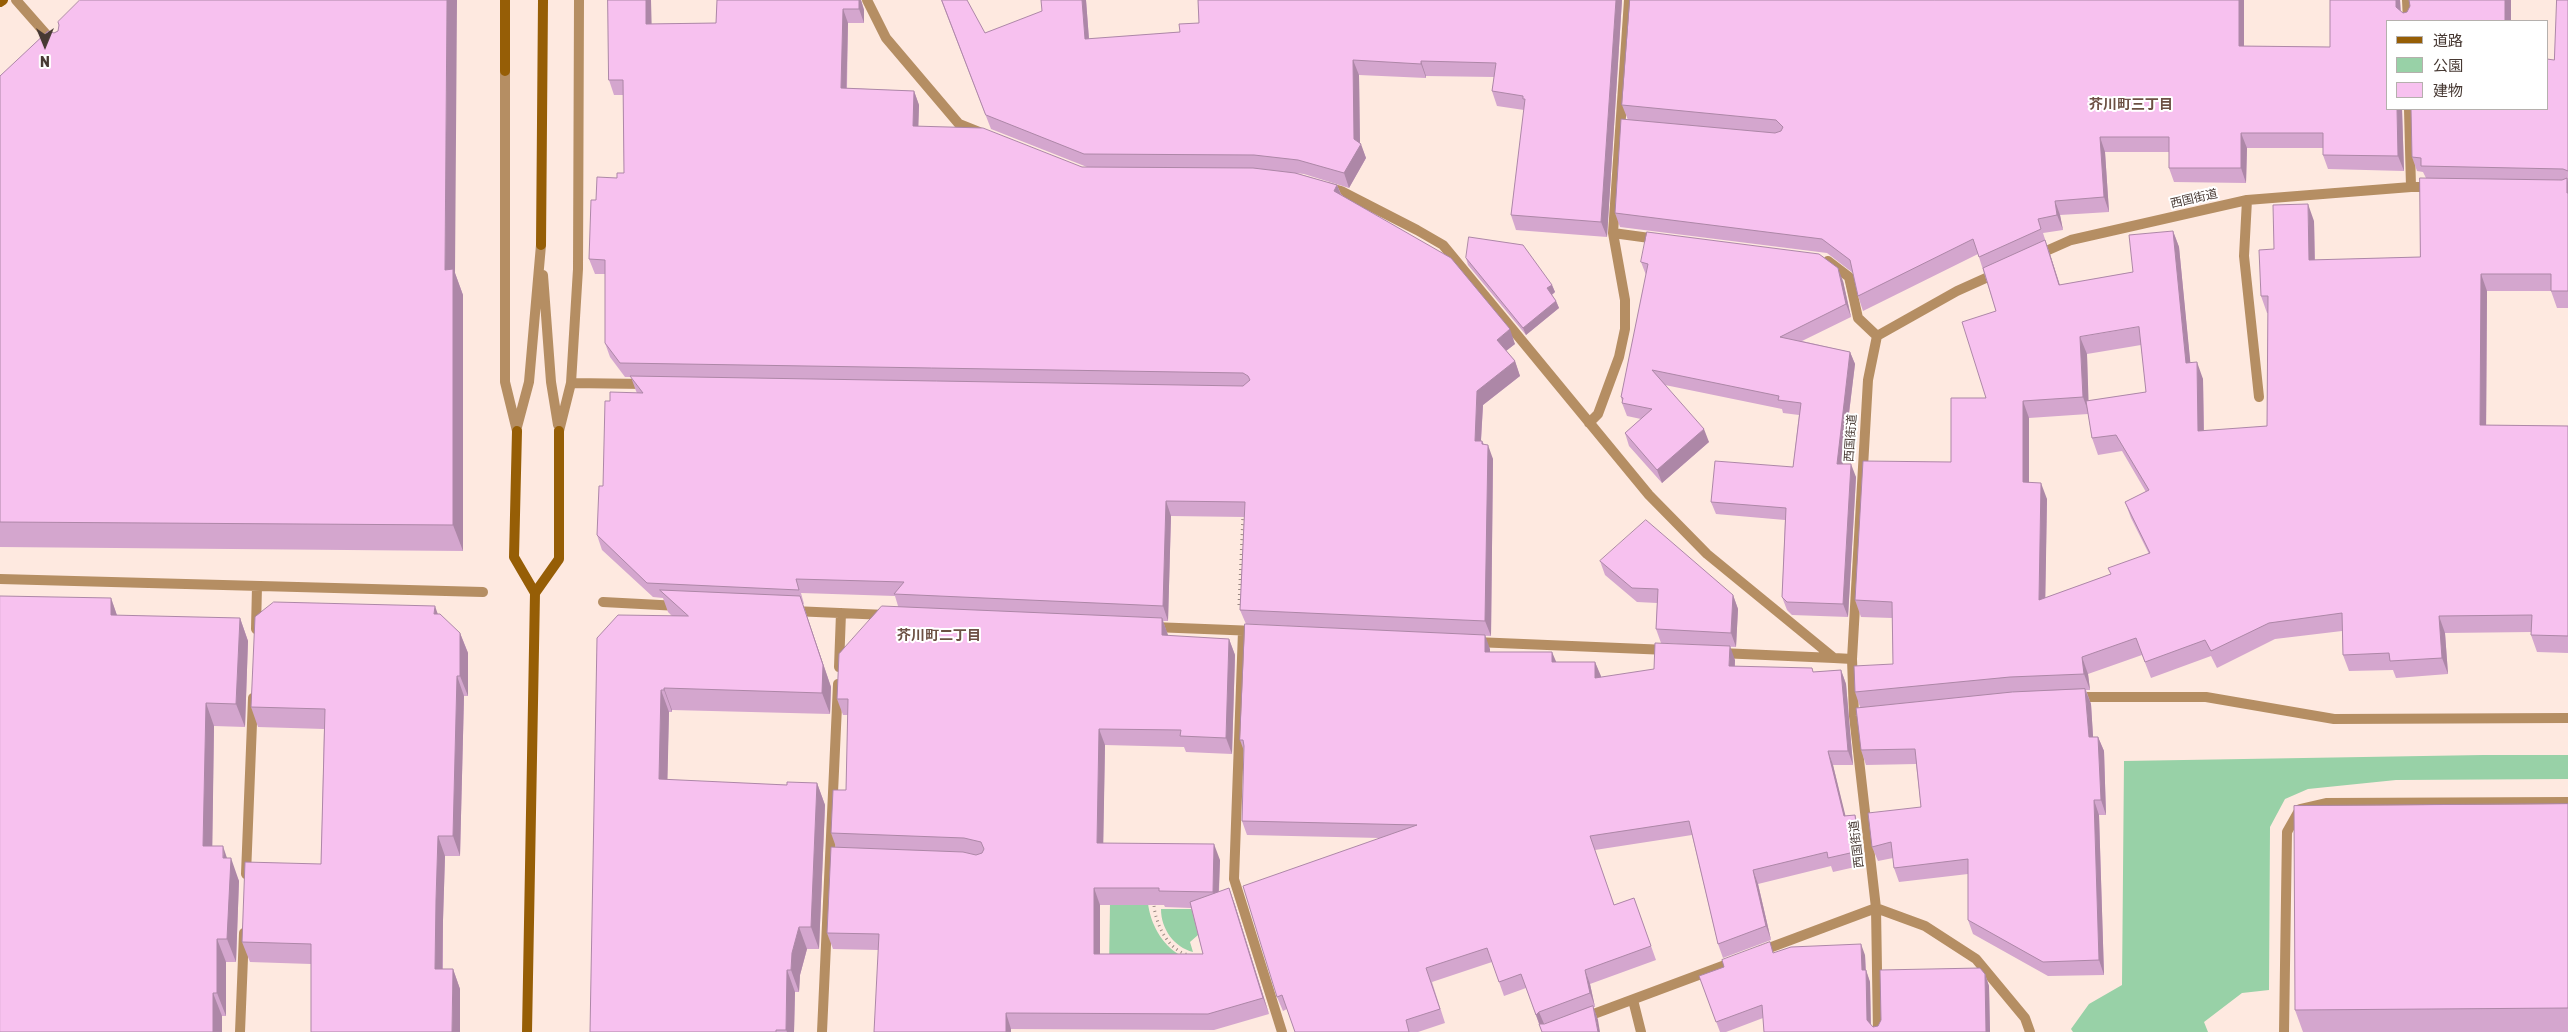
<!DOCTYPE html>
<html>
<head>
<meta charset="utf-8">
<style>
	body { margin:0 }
	#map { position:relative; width:2568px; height:1032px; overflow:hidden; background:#fee9e0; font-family:Rubik,"Noto Sans JP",sans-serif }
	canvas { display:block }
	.legend { position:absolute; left:2386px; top:20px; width:162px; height:90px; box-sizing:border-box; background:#fff; border:1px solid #b5b0ad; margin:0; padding:6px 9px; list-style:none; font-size:15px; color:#473933 }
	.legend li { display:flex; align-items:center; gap:10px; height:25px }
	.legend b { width:25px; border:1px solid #b5b0ad }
	.north { position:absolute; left:20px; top:20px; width:50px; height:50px; -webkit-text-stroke:4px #fff; paint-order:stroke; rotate:180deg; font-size:14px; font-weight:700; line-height:20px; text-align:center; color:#473933 }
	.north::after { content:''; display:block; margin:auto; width:18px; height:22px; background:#473933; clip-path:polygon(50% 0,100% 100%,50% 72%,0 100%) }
</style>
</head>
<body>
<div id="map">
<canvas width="2568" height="1032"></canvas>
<ul class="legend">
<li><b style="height:6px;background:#965e06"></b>道路</li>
<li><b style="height:14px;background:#98d1a7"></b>公園</li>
<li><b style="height:14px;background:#f7c1ef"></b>建物</li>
</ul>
<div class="north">N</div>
</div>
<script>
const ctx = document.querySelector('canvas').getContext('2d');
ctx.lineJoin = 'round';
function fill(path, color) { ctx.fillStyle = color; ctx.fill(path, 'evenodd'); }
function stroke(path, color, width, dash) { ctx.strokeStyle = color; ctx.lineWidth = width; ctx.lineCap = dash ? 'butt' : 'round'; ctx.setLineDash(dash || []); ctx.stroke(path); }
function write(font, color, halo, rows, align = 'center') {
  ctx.font = font + ' Rubik,"Noto Sans JP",sans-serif'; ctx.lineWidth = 4; ctx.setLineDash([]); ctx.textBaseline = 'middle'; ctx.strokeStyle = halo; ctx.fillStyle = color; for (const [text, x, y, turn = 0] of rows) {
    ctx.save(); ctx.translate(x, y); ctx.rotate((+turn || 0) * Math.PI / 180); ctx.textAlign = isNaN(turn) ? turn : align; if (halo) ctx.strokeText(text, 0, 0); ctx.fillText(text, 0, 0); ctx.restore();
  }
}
const green = new Path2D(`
	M2483,755H2568V779L2396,780L2308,789L2285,799L2270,827L2269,990L2242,993L2204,1022L2208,1032H2073L2071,1029L2089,1004L2122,985L2124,761Z
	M1110,903H1148C1150,923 1162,945 1180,955L1109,969Z
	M1161,909H1217L1214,921L1190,942L1193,952C1174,947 1161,929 1161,909Z`);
const path = new Path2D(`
	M1239,605L1243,514
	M1154,906C1156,925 1169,952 1190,955`);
const lane = new Path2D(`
	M16,0L53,42
	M2284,1032L2287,832L2300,809L2326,803L2568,802`);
const street = new Path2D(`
	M867,0L886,38L959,124L979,132
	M2407,0L2408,21
	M505,71V382L517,431
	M2409,109L2411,187
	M1327,187L1341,191L1417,230L1443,245L1649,495L1707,554L1834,658L1852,659
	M2247,200L2244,256L2259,397
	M1613,233L1657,239
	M2037,255L2071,240L2247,200L2411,187H2432
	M1828,261L1849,277L1858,318L1877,336
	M543,275L551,382L558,425
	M571,383L645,384
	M1589,423L1598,414L1619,357L1625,329V300L1613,233L1629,0
	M517,427L529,382L541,245
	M559,431L571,383L578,269L579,0
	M0,579L483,592
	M603,602L679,606
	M793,611L886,615
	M1153,627L1256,631
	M256,629L257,586
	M1243,631L1234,879L1282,1032
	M1475,642L1668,650
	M1720,653L1834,658
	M839,667L841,613
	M2077,697H2206L2334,719L2568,718
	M246,874L253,698
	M1876,908L1925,926L1976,959L2025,1018L2030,1032
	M1761,951L1876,908
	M1633,1000L1641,1032
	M1583,1018L1736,961
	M240,1032L244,933
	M822,1032L838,684
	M1878,1032L1876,908L1854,716L1852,659L1868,380L1877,336L1957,291L1997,273`);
const secondary = new Path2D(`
	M505,0V71
	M0,2L3,0
	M541,245L543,0
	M517,431L514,557L535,593L527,1032
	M535,593L559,559V431`);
const wall = new Path2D(`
	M608,0H651V24L716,23L717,0H861L864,10V23H848L847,88L914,91L919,105L918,126L1082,167H1087L991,129L941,0L985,33L1086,0L1089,39L1180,32L1199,23L1198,0H1622L1607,237L1516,230L1511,215L1524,110L1497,106L1492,91L1494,77L1426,76V78L1359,75L1360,143L1366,158L1349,188L1304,174L1296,173L1337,185L1341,194L1515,344L1506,351L1515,361L1520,376L1483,405L1481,441H1482L1493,459L1491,636L1246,624L1240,610L1244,517L1171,516L1168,621H1163L1168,636L1229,639L1235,655L1232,754L1186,752L1184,747L1105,745L1103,843L1220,860L1219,892L1229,888L1235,905L1269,1014L1214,1030L1011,1029V1032L878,950L833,949L827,933L836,847L831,833L846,790L848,715H843L837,699L898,606L895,596L801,593L804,604H803L831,687L830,714L672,710V712H669L667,780L787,785L817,783L825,805L819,949H807L800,975L799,992H795L794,1032H590L672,616L668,612L663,598L653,597L602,550L597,535L603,486L610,401L637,393L636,391L631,377H625L610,357L605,343V274H595L589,259L596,200L617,178L624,173L623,95H614L609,80ZM1100,905H1164L1165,907L1191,908L1203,954H1100Z
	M2244,0V46L2330,47L2400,0L2401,12L2403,13L2511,0V21H2387L2402,109L2404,171L2328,169L2323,155V148H2247L2246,183L2174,182L2169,168V152H2105L2109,212L2060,215L2063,230L2043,233L2060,285L2133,272L2173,231L2179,247L2190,362L2203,379L2204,431L2267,426L2268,313H2267L2261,296L2274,249L2314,221L2315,260L2420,257L2426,178L2423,172L2417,171L2412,157L2554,60L2568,0V308H2557L2551,291H2487L2486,425L2568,426V653L2537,652L2531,635V632L2445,633L2448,674L2396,678L2393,670L2349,671L2343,655L2342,631L2275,639L2217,668L2211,656L2151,678L2142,655L2088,674L2090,690H2086L2091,704L2093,737H2098L2104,751L2106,815H2099L2104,975L2048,976L1973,934L1968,920V874L1899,882L1894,868L1893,858L1878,861L1872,847L1921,807L1916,764L1866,765L1861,750L1860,707L1855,692L1893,664L1892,618L1861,617L1855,600L1951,462L1986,398L1996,311L1978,254L1863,311L1858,296L1853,273L1827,253L1620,227L1615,213L1628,120L1622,105ZM2141,345L2146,392L2088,401L2087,354ZM2088,414L2092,438L2098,455L2122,451L2146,492L2125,502L2131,518L2149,554L2111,574L2045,598L2047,499L2029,483V418Z
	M58,22L455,273L463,295V551L0,547V76L54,33L58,31L59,26Z
	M1466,258L1552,285L1555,292L1552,295L1556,301L1559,308L1526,335L1468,265Z
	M1641,262L1843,281L1851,317L1802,341L1850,352L1855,364L1843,464L1856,477L1848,617L1792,615L1787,610L1782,597L1785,520L1716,514L1711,502L1793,467L1799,415L1783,413L1782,409L1665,385L1709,442L1662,483L1629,446L1625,433L1641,419L1627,416L1622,403V401L1621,397L1646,275Z
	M1600,561L1733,595L1738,609L1736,647L1661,643L1656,629L1657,603L1637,602L1605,575Z
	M111,598L117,616L240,618L248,641L245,727L214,726L212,846L227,858L239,881L236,962H226V1016H222V1032Z
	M438,614L460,633L468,653V696H464L460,856H445L443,920V969H453L460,989L311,964L250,962L242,942L321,864L324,729L258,727L251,707Z
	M1490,649V652L1556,662H1595L1601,678L1735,660V666L1814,672L1841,670L1846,684L1853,765H1833L1845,816L1855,815L1860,829L1864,865L1833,872L1831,866L1758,884L1771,940L1723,958L1718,944L1692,835L1595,850L1614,905L1634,898L1656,960L1590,984L1595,1007H1593L1598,1020L1542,1032L1526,988L1504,996L1492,962L1432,982L1445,1023L1418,1032H1295L1287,1009L1283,1011L1277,997L1380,838L1247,835L1242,821L1244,751L1240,740Z
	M2568,804V1032H2303L2295,1010Z
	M1774,953L1865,955L1866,970L1870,982L1871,1025L1873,1027L1878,1026L1985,974L1989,986L1990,1032H1764L1763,1018L1726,1032H1720L1699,976Z`);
const shadedWall = new Path2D(`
	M447,0H457L455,273L463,295V551L453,525L445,270Z
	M646,0H651L652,38L646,24Z
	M859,0H861L864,10V23L859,9Z
	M1082,0H1086L1090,53L1085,39Z
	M1616,0H1622L1607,237L1601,222Z
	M2239,0H2244V60L2239,46Z
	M2396,0H2400L2401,21L2396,7Z
	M2505,0H2511V21H2505Z
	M843,9L848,23L846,103L841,88Z
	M1353,60L1359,75L1360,146L1361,144L1366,158L1349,188L1344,173L1354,139Z
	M1421,61L1426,76V78L1421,64Z
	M914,91L919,105L918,140L913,126Z
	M2397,109H2402L2404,171L2398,156Z
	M2241,133L2247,148L2246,183L2241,168Z
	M2100,137L2105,152L2109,212L2104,197Z
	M2567,178L2568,182V197L2567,193Z
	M1337,185L1343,200L1334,191Z
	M2055,201L2060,215L2063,230L2057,215Z
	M2308,204L2314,221L2315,277L2309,260Z
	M2173,231L2179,247L2192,379L2186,363Z
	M2045,240L2051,257L2065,302L2059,285Z
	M1838,268L1843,281L1851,317L1846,304Z
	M2481,274L2487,291L2486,442L2480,425Z
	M1552,285L1555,292L1550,296L1547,288Z
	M1556,301L1559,308L1526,335L1523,328Z
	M1510,329L1515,344L1502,354L1497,340Z
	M2080,337L2087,354L2089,414L2083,397Z
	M1850,352L1855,364L1841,477L1837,464Z
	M1515,361L1520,376L1483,405L1480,456L1475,441L1477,391Z
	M2197,362L2203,379L2204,448L2198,431Z
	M2023,401L2029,418V499L2023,482Z
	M1704,429L1709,442L1662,483L1657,470Z
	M1482,441L1488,456V445L1493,459L1491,636L1485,621Z
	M1851,464L1856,477L1848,617L1843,604Z
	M2041,483L2047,499L2045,617L2039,600Z
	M1166,501L1171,516L1168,621L1163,606Z
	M1733,595L1738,609L1736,647L1731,633Z
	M800,596L831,687L830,714L822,693Z
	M111,598L119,621L111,615Z
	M435,606L442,626L434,614Z
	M2439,616L2445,633L2448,674L2442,658Z
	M240,618L248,641L245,727L236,704Z
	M1162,618L1168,635L1167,652L1162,635Z
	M460,633L468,653V696L460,676Z
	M1485,635L1490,649V666L1485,652Z
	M1229,639L1235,655L1232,754L1226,738Z
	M1730,646L1735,660L1734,680L1729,666Z
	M1552,652L1558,666L1552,662Z
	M2082,657L2088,674L2090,690L2084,674Z
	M1595,662L1601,676V692L1595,678Z
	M1841,670L1846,684L1853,765L1848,751Z
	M457,676L464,696L460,856L453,836Z
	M664,688L672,710V712L664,690Z
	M2085,689L2091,704L2094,752L2089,737Z
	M661,690L669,712L667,801L659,779Z
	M206,703L214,726L212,869L203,846Z
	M1099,729L1105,745L1103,859L1097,843Z
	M2098,737L2104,751L2106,815L2101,800Z
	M1828,751L1833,765L1849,830L1844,816Z
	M817,783L825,805L819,949L811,927Z
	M2094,800L2099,815L2104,975L2099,960Z
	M1855,815L1860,829L1864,865L1859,851Z
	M438,836L445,856L443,920L442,989L435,969L436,900Z
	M1214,844L1220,860L1218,908L1213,892Z
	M223,846L230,867L231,858L239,881L236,962L227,939Z
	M1753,870L1758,884L1771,940L1766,926Z
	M1094,888L1100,905V971L1094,954Z
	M1229,888L1235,905L1269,1014L1263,998Z
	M799,927L807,949L800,975L799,992L791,970L792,953Z
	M217,939L226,962V1016L217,993Z
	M1861,944L1865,955L1866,982L1862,970Z
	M453,969L460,989V1032H452Z
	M787,970L795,992L794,1032H787L786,1030Z
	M1585,970L1590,984L1595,1007L1590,993Z
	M1866,970L1870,982L1871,1032L1867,1020Z
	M1985,974L1989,986L1990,1032H1986Z
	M213,993L222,1016V1032H213Z
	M1593,1006L1598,1020L1600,1032H1598Z
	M1539,1012L1545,1026L1541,1029L1536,1015Z
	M1006,1013L1011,1029V1032H1006Z`);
const building = new Path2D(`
	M80,0H447L445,270L453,269V525L0,522V76L48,31L54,33L58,31L59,25L58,22Z
	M608,0H646V24L716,23L717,0H859V9H843L841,88L914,91L913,126L983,128L1082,167L1253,168L1295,173L1337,185L1334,191L1451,258L1510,329L1497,340L1515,361L1477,391L1475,441H1482V444L1488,445L1485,621L1240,610L1245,502L1166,501L1163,606L894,594L904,582L796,579L799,590L647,583L597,535L599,486H603L605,401H610V392L643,393L630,376L1243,386L1250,380L1248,376L1243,373L620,363L605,343V260L589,259L591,200H596L597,177L617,178V173H624L623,80H609Z
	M942,0H967L985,33L1042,11L1041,0H1082L1085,39L1180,32L1179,24L1199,23L1198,0H1616L1601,222L1511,215L1525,99H1523V96L1492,91L1496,63L1421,61V64L1353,60L1354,139L1361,144L1344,173L1298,160L1254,155L1084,154L986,115Z
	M1630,0H2239V46L2330,47V0H2396V7L2403,13L2407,12L2410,6L2409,0H2505V21H2387V109H2397L2398,156L2323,155V133H2241V168H2169V137H2100L2104,197L2055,201L2057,215L2038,219L2041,229L1979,257L1973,239L1858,296L1850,260L1822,239L1615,213L1621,119L1775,133L1781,131L1783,127L1776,120L1622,105Z
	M2557,0H2568V171L2563,169L2421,166V158L2412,157L2411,109H2547V59L2554,60Z
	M2420,178L2562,180L2567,178V193H2568V291H2551V274H2481L2480,425L2568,426V636L2531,635L2532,615L2439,616L2442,658L2390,661L2389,653L2343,655L2342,613L2269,623L2211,651L2205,640L2145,662L2136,638L2082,657L2084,674L2010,677L1855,692L1854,666L1893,664L1892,602L1855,600L1863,461L1951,462V398H1986L1962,322L1996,311L1983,268L2045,240L2059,285L2133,272L2129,235L2173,231L2186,363L2197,362L2198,431L2267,426L2268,296H2261L2259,250L2274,249L2273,205L2308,204L2309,260L2420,257ZM2139,327L2146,392L2086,401L2092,438L2116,435L2149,490L2125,502L2150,553L2108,568L2111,574L2039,600L2041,483L2023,482V401L2083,397L2080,337Z
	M1647,232L1819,254L1838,268L1846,304L1780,337L1850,352L1837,464H1851L1843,604L1787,602L1782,597L1786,508L1711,502L1715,461L1793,467L1801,403L1778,400L1779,396L1652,370L1704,429L1657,470L1625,433L1652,409L1622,403L1623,398L1621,397L1648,264L1641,262Z
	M1469,237L1523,245L1552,285L1547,288L1556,301L1523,328L1466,258Z
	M1646,520L1733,595L1731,633L1656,629L1658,589L1632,588L1600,561Z
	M660,590L800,596L823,665L822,693L664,688V690H661L659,779L787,785V782L817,783L811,927H799L792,953L791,970H787L786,1030H776V1032H590L597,638L618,615L688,616Z
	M0,596L111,598V615L240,618L236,704L206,703L203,846H223V858H231L227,939H217V993H213V1032H0Z
	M274,602L435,606L434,614H440L460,633V676H457L453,836H438L436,900L435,969H453L452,1032H311V944L242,942L245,862L321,864L325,709L251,707L255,617Z
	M882,606L1162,618V635L1229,639L1226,738L1180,736L1181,730L1099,729L1097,843L1214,844L1213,892L1159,891V888H1094V954H1203L1190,902L1229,888L1263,998L1208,1014L1006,1013V1032H874L879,934L827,933L831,847L963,852L976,855L982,853L984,849L981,842L964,838L831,833L833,790H846L848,699H837L839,654Z
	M1245,624L1485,635V652H1552V662H1595V678L1654,669L1655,643L1730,646L1729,666L1812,668L1813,672L1841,670L1848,751H1828L1844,816L1855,815L1859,851L1828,858L1827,852L1753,870L1766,926L1718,944L1689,821L1590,836L1614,905L1634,898L1651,946L1585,970L1590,993L1539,1012L1536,1015L1521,974L1499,982L1487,948L1426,968L1440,1009L1406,1020L1409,1032H1295L1282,995L1277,997L1243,886L1417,825L1242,821L1244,746L1243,740H1240Z
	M2085,689L2089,737H2098L2101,800H2094L2099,960L2043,962L1968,920V859L1894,868L1891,842L1872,847L1868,813L1921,807L1915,749L1861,750L1856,708L2012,692Z
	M2568,804V1008L2295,1010L2294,806Z
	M1770,942L1773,953L1791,947L1861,944L1862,970H1866L1867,1020L1873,1027L1878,1026L1881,1020L1880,970L1980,968L1985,974L1986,1032H1764L1762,1005L1716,1022L1699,976L1724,967L1722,960Z
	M1593,1006L1598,1032H1542L1539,1024H1544Z`);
const streetNames = [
	["西国街道",2194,199,-13],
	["西国街道",1851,438,-86],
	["西国街道",1857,844,-97]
];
const neighbourhoodNames = [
	["芥川町三丁目",2131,105],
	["芥川町二丁目",939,636]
];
fill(green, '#98d1a7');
stroke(path, '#9a8981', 3, [1, 4]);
stroke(lane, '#b58e63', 10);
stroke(street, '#b58e63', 10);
stroke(secondary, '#965e06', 10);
fill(wall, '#d4a6ce');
fill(shadedWall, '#ad87a7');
fill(building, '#f7c1ef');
stroke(building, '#ad87a7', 1);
write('12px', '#473933', '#fff', streetNames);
write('bold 14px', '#6c5043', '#fff', neighbourhoodNames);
</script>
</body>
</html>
